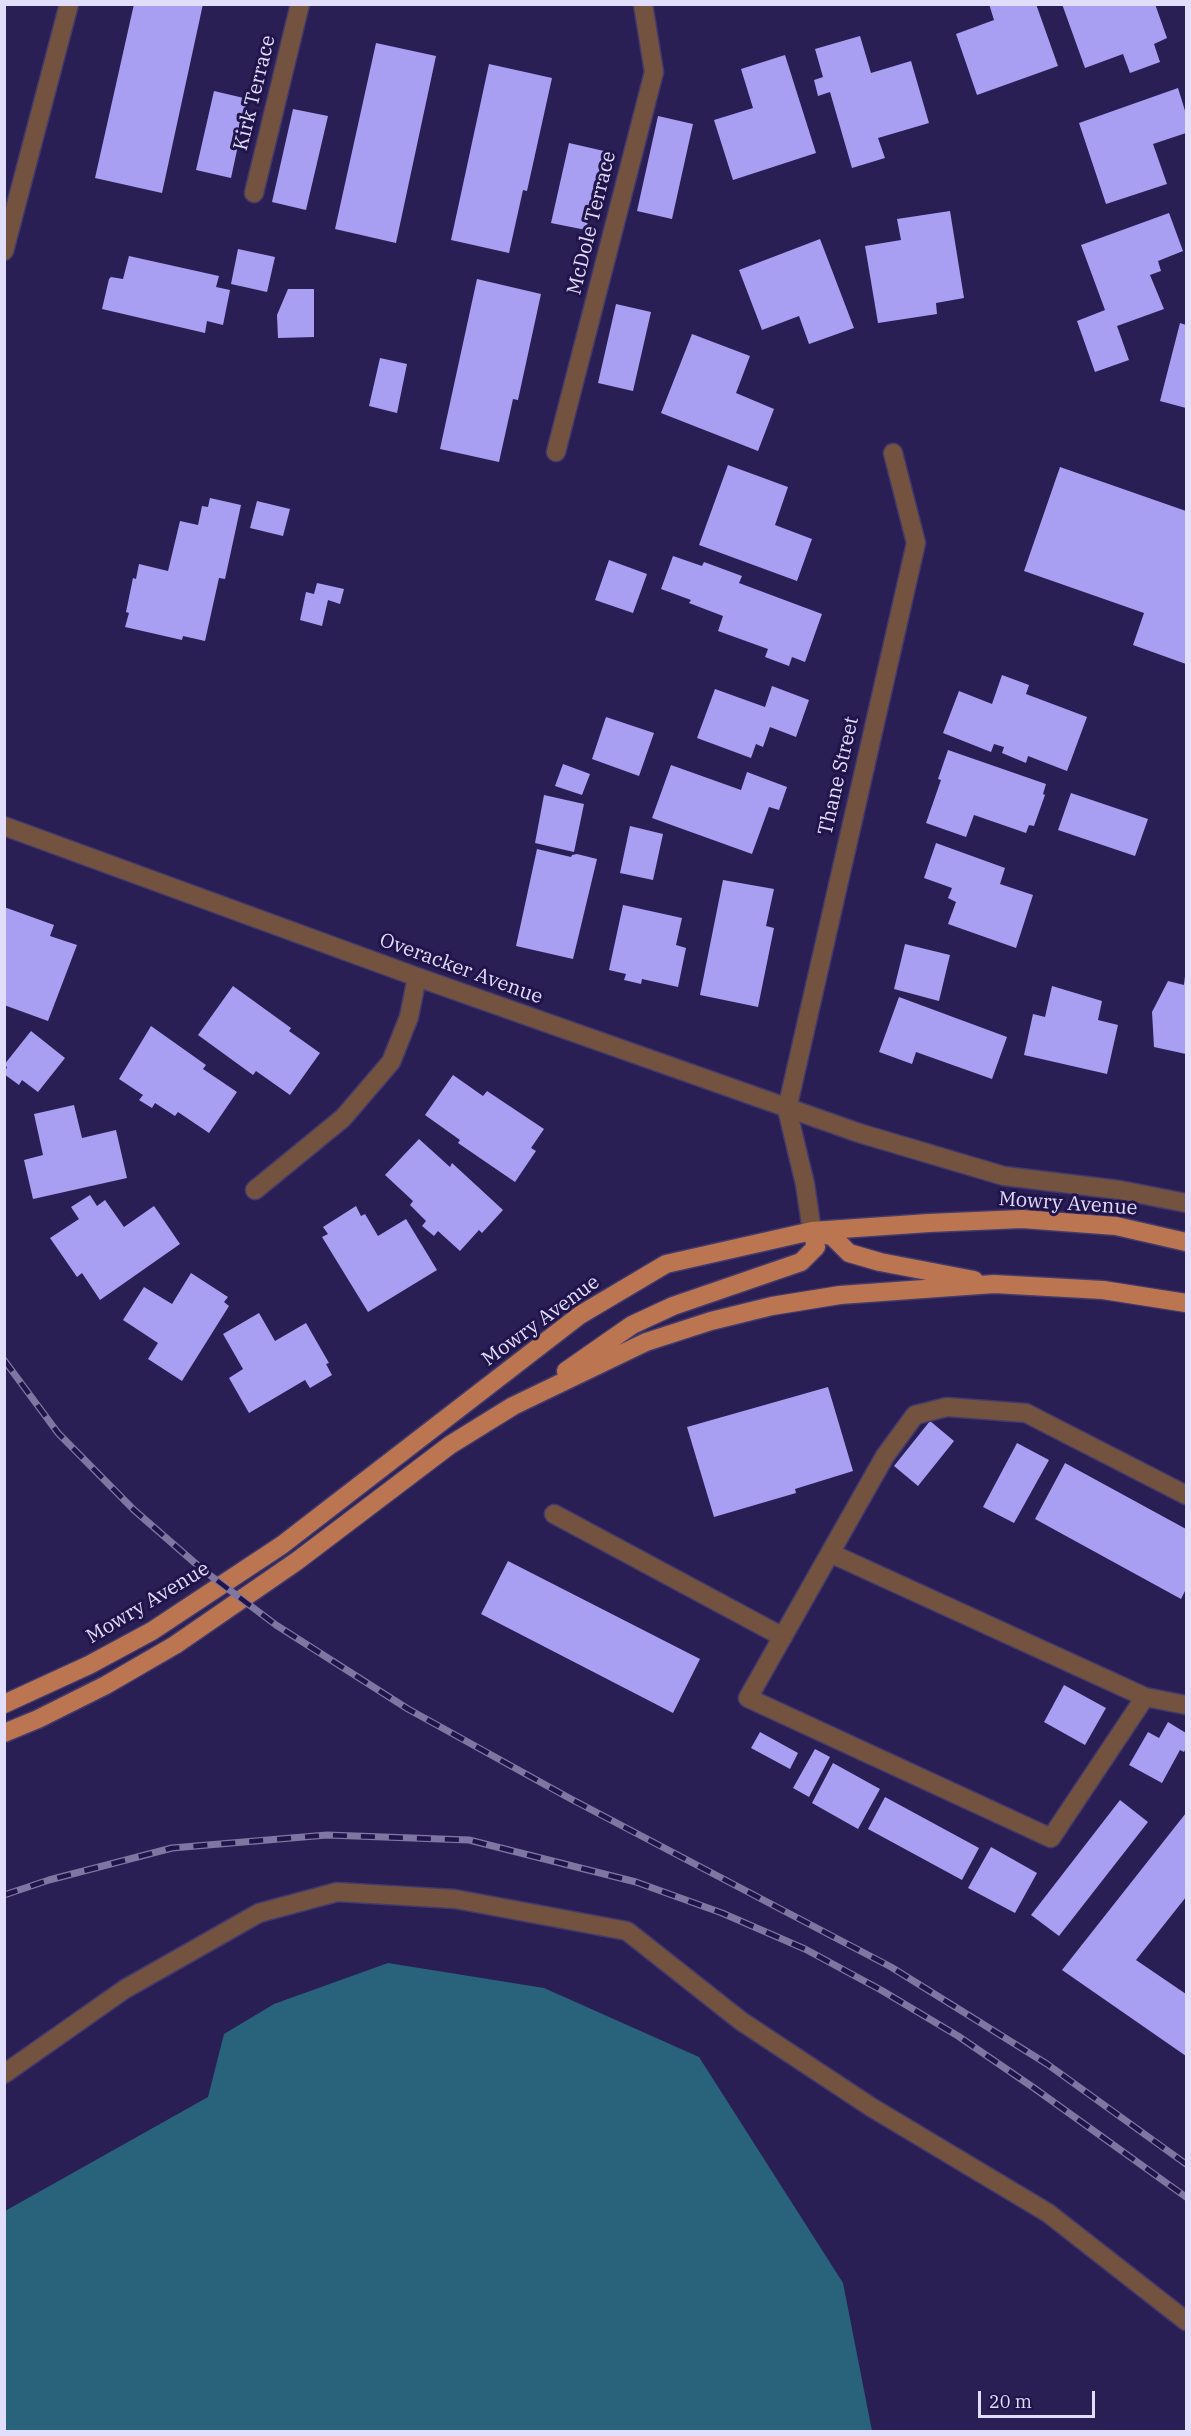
<!DOCTYPE html>
<html>
<head>
<meta charset="utf-8">
<style>
	body { margin:0 }
	#map { position:relative; width:1191px; height:2436px; overflow:hidden; background:#2a1f55; font-family:"IBM Plex Serif",serif }
	canvas { display:block }
	.frame { position:absolute; inset:0; border:6px solid #e0defa; pointer-events:none }
	.scale { position:absolute; left:978px; top:2391px; width:117px; height:27px; box-sizing:border-box; border:3px solid #e0defa; border-top:0; padding-left:8px; font-size:18px; line-height:21px; white-space:nowrap; color:#e0defa; -webkit-text-stroke:4px #21144a; paint-order:stroke }
</style>
</head>
<body>
<div id="map">
<canvas width="1191" height="2436"></canvas>
<div class="frame"></div>
<div class="scale">20 m</div>
</div>
<script>
const ctx = document.querySelector('canvas').getContext('2d');
ctx.lineJoin = 'round';
function fill(path, color) { ctx.fillStyle = color; ctx.fill(path, 'evenodd'); }
function stroke(path, color, width, dash) { ctx.strokeStyle = color; ctx.lineWidth = width; ctx.lineCap = dash ? 'butt' : 'round'; ctx.setLineDash(dash || []); ctx.stroke(path); }
function write(font, color, halo, rows, align = 'center') {
  ctx.font = font + ' "IBM Plex Serif",serif'; ctx.lineWidth = 6; ctx.setLineDash([]); ctx.textBaseline = 'middle'; ctx.strokeStyle = halo; ctx.fillStyle = color; for (const [text, x, y, turn = 0] of rows) {
    ctx.save(); ctx.translate(x, y); ctx.rotate((+turn || 0) * Math.PI / 180); ctx.textAlign = isNaN(turn) ? turn : align; if (halo) ctx.strokeText(text, 0, 0); ctx.fillText(text, 0, 0); ctx.restore();
  }
}
const water = new Path2D(`
	M388,1963L544,1988L699,2057L843,2283L872,2431H5V2211L208,2097L224,2034L274,2004Z`);
const building = new Path2D(`
	M134,4H203L162,193L95,178Z
	M989,4H1036L1058,66L977,95L956,34L994,20Z
	M1062,4H1155L1167,38L1154,44L1160,62L1130,73L1123,54L1085,68Z
	M860,36L871,73L911,61L929,123L878,138L885,158L852,168L830,92L818,96L814,80L823,77L815,49Z
	M376,43L436,56L396,243L335,229Z
	M785,55L816,153L733,180L714,120L753,108L741,69Z
	M489,64L552,78L527,191L523,190L509,253L451,240Z
	M1178,88L1186,114V133L1153,144L1167,184L1106,204L1079,123Z
	M214,91L248,99L231,178L196,170Z
	M293,109L328,116L306,210L272,202Z
	M658,116L693,124L672,219L637,211Z
	M569,143L604,151L586,230L551,223Z
	M950,211L964,298L936,303L937,314L878,323L865,246L901,240L897,219Z
	M1169,213L1183,251L1158,261L1161,271L1150,275L1164,309L1117,326L1129,360L1095,372L1077,321L1105,310L1081,245Z
	M820,239L854,328L809,344L799,316L762,330L739,270Z
	M238,249L275,257L267,292L231,284Z
	M129,256L219,276L216,287L230,290L223,325L207,321L205,333L102,309L109,279L111,277L123,279Z
	M477,279L541,294L518,400L513,399L499,462L440,449Z
	M288,289H314V337L278,338L277,315Z
	M616,304L651,312L633,391L598,383Z
	M1180,323L1186,325V408L1160,401Z
	M692,334L750,356L736,393L774,409L758,451L661,413Z
	M380,358L407,364L397,413L369,406Z
	M728,465L788,487L775,525L812,539L797,581L699,545Z
	M1060,467L1186,511V664L1133,645L1144,613L1024,571Z
	M210,498L241,505L225,579L219,578L205,641L183,636L182,640L125,627L129,613L126,612L133,578L136,579L139,564L168,571L180,521L198,525L202,506L208,507Z
	M257,501L290,509L283,536L250,528Z
	M673,556L702,566L704,562L742,576L739,583L822,614L805,662L792,657L789,666L765,657L768,649L718,631L723,616L689,603L691,600L661,589Z
	M609,560L647,574L633,613L595,600Z
	M317,583L344,589L340,604L328,600L322,626L300,620L306,592L314,594Z
	M1002,675L1029,685L1026,694L1087,717L1067,771L1028,756L1026,763L1002,753L1004,747L994,744L991,752L943,733L959,691L992,704Z
	M772,686L809,700L796,737L770,727L763,747L756,744L751,758L697,738L715,689L765,707Z
	M606,717L654,733L639,776L592,759Z
	M948,750L1046,784L1043,794L1045,795L1034,826L1029,825L1026,833L974,815L966,837L926,823L941,780L938,779Z
	M563,764L590,774L582,795L555,786Z
	M671,765L741,790L747,772L787,787L779,810L769,807L752,854L652,818Z
	M1071,793L1148,819L1135,856L1058,830Z
	M544,795L584,804L574,852L535,843Z
	M630,826L663,834L653,880L620,873Z
	M936,843L1005,868L1000,884L1033,895L1016,948L948,924L956,902L948,898L952,888L924,878Z
	M537,849L571,857L572,855L577,854L597,859L573,959L516,946Z
	M723,880L774,889L766,926L774,928L758,1007L700,995Z
	M623,905L682,918L676,945L686,948L678,987L642,979L641,984L624,980L626,974L609,970Z
	M4,907L54,925L50,936L77,945L48,1021L4,1005Z
	M905,944L950,955L939,1001L894,989Z
	M1185,976H1186V1054L1154,1047L1152,1012L1168,981L1184,985Z
	M233,986L291,1028L289,1031L320,1053L290,1095L256,1071L253,1075L198,1035Z
	M1052,986L1102,1001L1098,1020L1118,1025L1107,1074L1024,1055L1033,1014L1045,1017Z
	M899,997L1007,1037L992,1079L916,1052L912,1064L879,1052Z
	M151,1026L206,1065L203,1069L237,1092L209,1133L178,1112L175,1116L155,1103L152,1108L139,1100L143,1095L119,1079Z
	M31,1031L65,1058L38,1092L22,1080L19,1085L4,1074L7,1067L4,1065Z
	M453,1075L483,1096L487,1091L544,1129L531,1148L536,1151L515,1182L458,1143L460,1140L425,1115Z
	M74,1105L82,1138L116,1130L127,1178L33,1199L24,1160L43,1155L34,1114Z
	M419,1139L450,1167L452,1163L503,1210L482,1233L479,1230L460,1251L438,1231L434,1236L422,1226L426,1221L410,1205L413,1201L385,1175Z
	M90,1195L97,1206L105,1200L124,1227L154,1206L180,1244L100,1300L82,1273L77,1277L50,1238L79,1219L71,1207Z
	M356,1206L361,1216L365,1214L378,1236L406,1219L437,1270L368,1312L322,1237L328,1234L323,1227Z
	M191,1273L228,1297L224,1302L229,1306L182,1381L148,1359L158,1343L123,1320L144,1287L172,1304Z
	M259,1313L275,1341L306,1323L329,1363L326,1364L332,1375L310,1388L305,1380L249,1413L229,1378L243,1369L223,1334Z
	M828,1387L853,1471L795,1489L796,1493L714,1517L687,1427Z
	M930,1421L954,1441L918,1486L894,1466Z
	M1017,1443L1049,1460L1014,1523L983,1507Z
	M1065,1463L1186,1529V1589L1181,1599L1035,1519Z
	M508,1561L700,1659L673,1713L481,1614Z
	M1064,1685L1106,1708L1085,1745L1044,1722Z
	M1168,1722L1186,1733V1748L1184,1752L1180,1750L1162,1783L1129,1765L1148,1732L1159,1738Z
	M760,1732L798,1753L790,1769L751,1748Z
	M815,1749L830,1757L809,1797L793,1788Z
	M833,1763L880,1789L858,1829L812,1803Z
	M885,1797L979,1848L962,1880L868,1829Z
	M1120,1800L1148,1822L1059,1936L1031,1915Z
	M1186,1813V1897L1136,1960L1186,1994V2056L1062,1970Z
	M991,1847L1037,1873L1015,1913L968,1888Z`);
const minor = new Path2D(`
	M254,193L300,4
	M4,251L69,4
	M556,452L654,72L643,4
	M4,826L417,977L859,1133L1004,1176L1120,1190L1186,1203
	M255,1190L343,1118L391,1062L409,1017L417,977
	M812,1231L805,1184L787,1109L916,543L893,453
	M554,1514L783,1637
	M830,1553L1145,1697L1051,1838L748,1698L885,1456L915,1415L947,1407L1026,1413L1186,1495
	M1145,1697L1186,1705
	M4,2074L125,1989L259,1913L337,1892L455,1899L627,1931L741,2021L871,2107L1048,2213L1186,2321`);
const major = new Path2D(`
	M817,1232L833,1237L849,1253L880,1262L974,1280
	M566,1371L632,1325L673,1306L801,1262L816,1247L812,1231
	M4,1704L89,1665L152,1631L282,1545L580,1315L666,1264L812,1231L929,1223L1022,1219L1116,1226L1186,1242
	M4,1733L38,1719L106,1685L175,1645L297,1561L450,1445L513,1406L646,1342L711,1321L772,1306L840,1295L994,1284L1103,1290L1186,1303`);
const rail = new Path2D(`
	M4,1360L58,1433L134,1510L203,1570L276,1625L408,1709L571,1799L891,1967L1047,2064L1186,2164
	M4,1895L49,1880L172,1848L327,1835L469,1840L636,1882L722,1913L805,1949L881,1990L958,2036L1034,2088L1186,2197`);
const streetNames = [
	["Kirk Terrace",255,93,-76],
	["McDole Terrace",592,223,-76],
	["Thane Street",839,776,-77],
	["Overacker Avenue",461,969,20],
	["Mowry Avenue",1068,1204,4],
	["Mowry Avenue",541,1321,-36],
	["Mowry Avenue",148,1603,-31]
];
fill(water, '#29627b');
fill(building, '#a99ff2');
stroke(minor, '#433a6c', 21);
stroke(major, '#433a6c', 21);
stroke(minor, '#735240', 18);
stroke(major, '#bb7651', 18);
stroke(rail, '#7e77a1', 7);
stroke(rail, '#21144a', 4.5, [14]);
write('20px', '#e0defa', '#21144a', streetNames);
</script>
</body>
</html>
